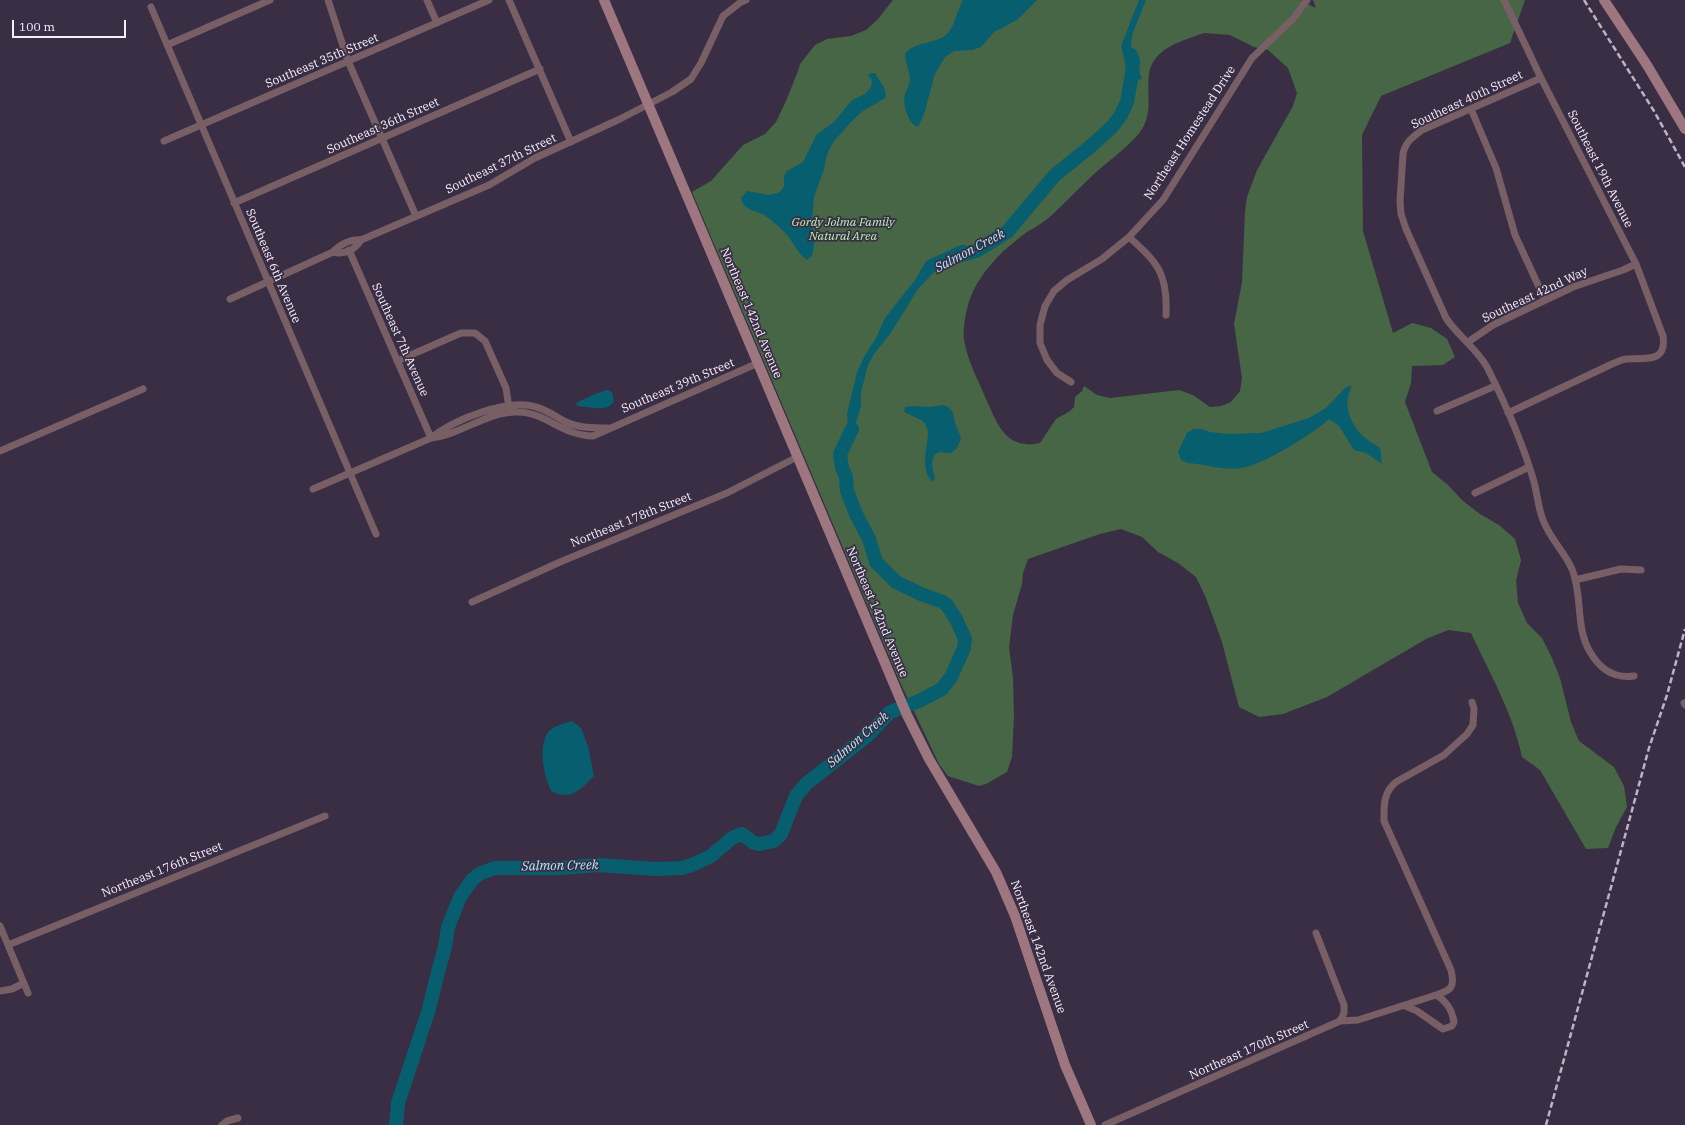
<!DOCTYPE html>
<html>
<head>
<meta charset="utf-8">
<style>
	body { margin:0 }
	#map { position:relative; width:1685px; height:1125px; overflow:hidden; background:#3a2e44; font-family:"IBM Plex Serif",serif }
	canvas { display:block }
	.scale { position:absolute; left:12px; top:20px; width:114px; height:18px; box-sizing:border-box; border:2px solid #f5eefc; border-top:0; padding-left:5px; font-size:12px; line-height:14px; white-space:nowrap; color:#f5eefc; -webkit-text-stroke:3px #3a2e44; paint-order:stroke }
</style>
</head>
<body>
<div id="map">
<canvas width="1685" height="1125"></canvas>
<div class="scale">100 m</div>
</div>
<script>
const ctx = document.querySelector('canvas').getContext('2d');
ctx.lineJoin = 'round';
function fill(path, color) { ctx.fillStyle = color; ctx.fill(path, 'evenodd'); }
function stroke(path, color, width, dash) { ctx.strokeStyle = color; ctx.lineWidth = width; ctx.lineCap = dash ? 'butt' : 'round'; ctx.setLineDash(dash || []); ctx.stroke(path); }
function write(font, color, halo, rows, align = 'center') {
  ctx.font = font + ' "IBM Plex Serif",serif'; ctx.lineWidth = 3.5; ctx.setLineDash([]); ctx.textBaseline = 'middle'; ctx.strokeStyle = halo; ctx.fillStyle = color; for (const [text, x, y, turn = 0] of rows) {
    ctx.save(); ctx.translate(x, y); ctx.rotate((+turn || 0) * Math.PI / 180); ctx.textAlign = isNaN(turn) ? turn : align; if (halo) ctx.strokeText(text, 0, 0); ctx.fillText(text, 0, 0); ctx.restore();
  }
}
const green = new Path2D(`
	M893,0H1302L1301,1L1316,8L1313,0H1525L1510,43L1381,96L1362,135L1363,231L1393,333L1412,323L1431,328L1447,339L1455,357L1443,365L1412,366L1411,383L1405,402L1432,472L1448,485L1463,501L1480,514L1499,525L1515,539L1521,560L1516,581L1518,603L1527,623L1542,638L1552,658L1560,678L1571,722L1579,741L1614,767L1624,786L1627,807L1616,827L1608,848L1586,849L1540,770L1522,757C1513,713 1490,674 1471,633L1448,630L1426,639L1327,697L1283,714L1259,717L1239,707L1222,642L1206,598L1196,577L1178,563L1158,552L1142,537L1121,529L1100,534L1028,559L1023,573L1022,584L1013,615L1009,647L1013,678L1014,717L1012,757L1007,772L986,784L979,786L948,776L939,764L900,682L692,192L711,181L743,145L765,134L776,122L786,101L798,71L800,64L815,45L827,39L851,36L866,30L878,19ZM1204,33L1230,35L1254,47L1268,50L1288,68L1297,93L1293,106L1257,170L1247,197L1245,211L1242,282L1234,324L1242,378L1240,391L1231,402L1221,406L1210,407L1193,395L1179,390L1110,398L1097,395L1084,386L1082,391L1075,397L1074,407L1070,411L1056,419L1040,443C1035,444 1029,445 1025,444C1003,442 995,419 987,401C979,382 967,360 964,339C963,329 965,318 967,309C975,276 1000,252 1027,232C1036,227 1044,222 1052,215C1066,202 1079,188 1093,175C1107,162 1123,151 1136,137C1161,111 1138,79 1156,58C1167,44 1188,39 1204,33Z`);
const water = new Path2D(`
	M963,0H1037L1017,20L994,32L981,47L972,50L954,51L945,57L935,74L924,114L918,127C908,124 902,104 905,94C907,89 910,84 910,79C910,71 905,63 905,54C915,41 937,44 947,34C955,26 957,10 963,0Z
	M1139,0H1146L1132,35L1131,46L1142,80L1136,78L1126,66L1121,46Z
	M871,73H875C879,82 888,88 885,98L863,111L851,122L834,141L829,150L826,159L824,169L814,197L812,222L815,241L812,256L807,260C799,255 794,244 788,236C782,229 774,222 767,217C757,209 745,213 741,198L747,191L769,195L778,193L782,190L784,186V176L787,171L803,162L817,134L834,122L852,100L865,94L871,87L872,82L871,78L868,76Z
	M961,245H966L969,254L948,265L943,271L939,269L933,273L918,289L890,334L874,354L868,365L861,392V406L856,422L854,434L850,447L844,454V437L848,426L847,414L857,372L864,357L875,340L885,318L915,280L926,261Z
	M1352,386C1343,404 1348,418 1360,433C1365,439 1374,444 1380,448L1382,464L1366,453L1354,450L1339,426L1329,419C1313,434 1264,464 1242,468C1225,471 1205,464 1188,463L1181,460L1178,452L1187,433L1194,429H1202L1210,432L1227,434L1261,433L1309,418L1326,408L1346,387Z
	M607,390L612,392L614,401C607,414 589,406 577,406L576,403L595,394Z
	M943,405C954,409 953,413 955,423C957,428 959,433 961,438C959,444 956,452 950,453C947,454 944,452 940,452C929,454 932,471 935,477L933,482C919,470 928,447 928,432C928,429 925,424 923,421L904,412L905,407L911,406L929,407Z
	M572,721L581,728L588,746L594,776C580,790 572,800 552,792C544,778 537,745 549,731C554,726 565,723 572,721Z`);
const river = new Path2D(`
	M950,258L976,251L1007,232L1055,175L1091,146L1112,127L1121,115L1127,102L1132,74L1133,61L1131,55
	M396,1125L398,1103L429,1009L438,972L445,947L448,927L460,897L472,880L479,874L495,868H561L598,865L656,869L682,868L692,865L711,856L732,838L742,834L754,843L759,844L774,841L781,834L796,796L806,784L868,735L890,712L919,701L942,689L951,677L964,648L965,639L957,621L947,605L943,602L921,594L896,582L876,562L869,539L856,514L847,491L846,477L842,468L840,454L852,429`);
const street = new Path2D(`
	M328,0L348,61L416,216
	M427,0L437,23
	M509,0L571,142
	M1504,0L1541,78L1636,264L1663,336C1667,363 1646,358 1627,359C1622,359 1617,362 1612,364L1508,413
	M151,7L376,534
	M167,45L270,0
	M1541,78L1422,130C1413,137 1405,142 1403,154L1400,201L1401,214L1406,229L1446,318C1458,336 1476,348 1487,367C1505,403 1523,443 1534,482C1537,493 1538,506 1542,517C1548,537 1564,551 1572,569C1583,596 1575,627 1590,652C1600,669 1614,679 1634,676
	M1471,109L1496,168L1515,235L1545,300
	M164,141L489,0
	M234,203L540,69
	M1129,237C1158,263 1168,274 1166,315
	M349,250L431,438
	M333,252C344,255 355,250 361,240
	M230,299L333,252C340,244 351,239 361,240L489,185L535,158L620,119L672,92L691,79L701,63L723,16L741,2L746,0
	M1468,342L1493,325L1573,287L1623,270L1636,264
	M397,361L461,333H475L485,341L506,388L509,408
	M1071,382L1057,373L1047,360L1040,343V325L1045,306L1054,291L1067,280L1102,259L1129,237L1163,200L1252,58L1293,19L1307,0
	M1437,411L1495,386
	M431,438C453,420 507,398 536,407C547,410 556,417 566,422C579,428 593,428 608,428
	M0,451L143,389
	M313,489L431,438C461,435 487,411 518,412C545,412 563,436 593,436L758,363
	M1475,493L1529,467
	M1575,580L1621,569L1641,570
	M472,602L560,562L727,493L797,457
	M1684,703L1685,705
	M0,926L28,993
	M1316,933L1344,1005V1013L1340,1021
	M8,945L325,816
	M0,991L12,989L24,983
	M1436,995C1452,990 1455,987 1451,970L1384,821C1384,805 1383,793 1396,782L1444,755L1467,734L1473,725L1474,709L1472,702
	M222,1125L227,1121L238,1118
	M1105,1125L1340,1021L1358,1020L1436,995C1447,1001 1452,1010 1454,1022L1452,1026L1443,1029L1417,1011L1405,1006`);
const secondary = new Path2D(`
	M604,0L907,715L929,759L996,872L1015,916L1065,1065L1091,1125
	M1604,0L1647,65L1685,129`);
const rail = new Path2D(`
	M1584,0L1654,111L1685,167
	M1546,1125L1649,748L1667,695L1685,629`);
const streetNames = [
	["Southeast 35th Street",322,61,-23],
	["Southeast 40th Street",1467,100,-25],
	["Southeast 36th Street",383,126,-24],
	["Northeast Homestead Drive",1190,133,-57],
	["Southeast 37th Street",501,164,-26],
	["Southeast 19th Avenue",1600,169,63],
	["Southeast 6th Avenue",273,266,67],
	["Southeast 42nd Way",1535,295,-25],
	["Northeast 142nd Avenue",751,313,67],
	["Southeast 7th Avenue",400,340,66],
	["Southeast 39th Street",678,386,-23],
	["Northeast 178th Street",631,520,-22],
	["Northeast 142nd Avenue",877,612,67],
	["Northeast 176th Street",162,870,-22],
	["Northeast 142nd Avenue",1038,947,70],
	["Northeast 170th Street",1249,1050,-24]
];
const parkNames = [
	["Gordy Jolma Family",843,223],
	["Natural Area",843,237]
];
const waterNames = [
	["Salmon Creek",970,251,-28],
	["Salmon Creek",858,740,-41],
	["Salmon Creek",560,866,-1]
];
fill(green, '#466646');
fill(water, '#075e6f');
stroke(river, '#075e6f', 14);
stroke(street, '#785f65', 7);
stroke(secondary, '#9e7680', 10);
stroke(rail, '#bcb3c4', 2.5, [6, 3]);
write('12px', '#f5eefc', '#3a2e44', streetNames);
write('italic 12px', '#b6f5b5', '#3a2e44', parkNames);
write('italic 13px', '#afebfb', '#3a2e44', waterNames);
</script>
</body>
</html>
